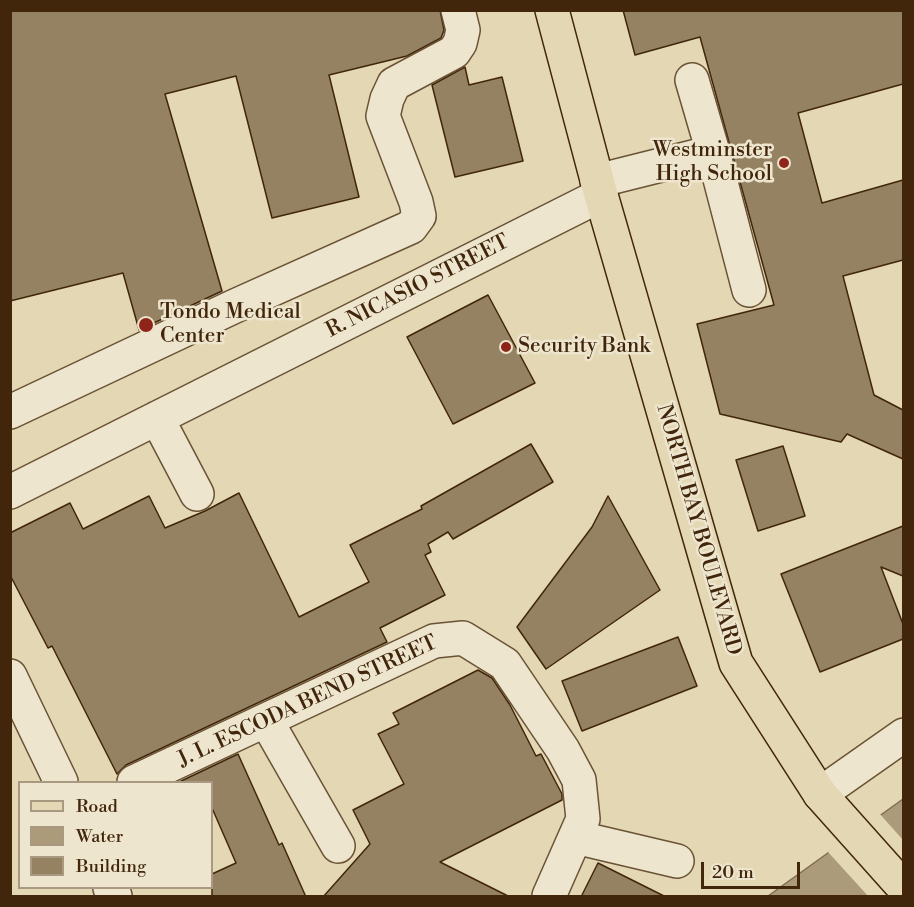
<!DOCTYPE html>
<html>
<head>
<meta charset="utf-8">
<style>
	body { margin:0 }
	#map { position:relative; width:914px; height:907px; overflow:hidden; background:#e3d7b4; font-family:"Libre Bodoni",serif }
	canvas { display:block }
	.frame { position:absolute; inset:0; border:12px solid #41260b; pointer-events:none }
	.legend { position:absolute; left:18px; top:781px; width:195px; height:108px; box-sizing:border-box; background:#ede5ce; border:2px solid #a89980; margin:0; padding:8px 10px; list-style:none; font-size:18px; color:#41260b }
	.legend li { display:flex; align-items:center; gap:12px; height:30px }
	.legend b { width:30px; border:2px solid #a89980 }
	.scale { position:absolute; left:701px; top:862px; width:99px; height:27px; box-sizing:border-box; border:3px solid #41260b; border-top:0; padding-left:8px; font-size:18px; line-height:21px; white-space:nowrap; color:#41260b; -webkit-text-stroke:4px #ede5ce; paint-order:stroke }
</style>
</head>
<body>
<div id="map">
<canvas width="914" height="907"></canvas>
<div class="frame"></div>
<ul class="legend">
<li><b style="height:8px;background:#e3d7b4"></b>Road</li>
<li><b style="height:16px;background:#ac9b7b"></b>Water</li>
<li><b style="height:16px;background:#958263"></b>Building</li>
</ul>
<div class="scale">20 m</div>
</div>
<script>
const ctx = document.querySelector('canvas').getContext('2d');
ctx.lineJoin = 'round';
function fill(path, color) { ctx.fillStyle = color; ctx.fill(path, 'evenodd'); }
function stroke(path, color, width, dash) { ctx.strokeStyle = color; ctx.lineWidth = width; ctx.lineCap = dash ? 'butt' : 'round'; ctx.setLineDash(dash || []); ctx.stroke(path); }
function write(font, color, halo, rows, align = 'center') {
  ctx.font = font + ' "Libre Bodoni",serif'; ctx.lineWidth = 5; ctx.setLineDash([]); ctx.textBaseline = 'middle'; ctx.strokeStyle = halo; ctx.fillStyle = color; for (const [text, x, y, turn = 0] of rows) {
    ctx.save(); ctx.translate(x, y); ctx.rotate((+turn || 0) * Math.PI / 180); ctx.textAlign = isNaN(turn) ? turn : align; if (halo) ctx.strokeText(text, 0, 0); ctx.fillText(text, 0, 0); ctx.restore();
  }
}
const water = new Path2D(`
	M903,799V896H768Z`);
const pier = new Path2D(`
	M879,813L903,840V896H868L828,852L845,837Z`);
const building = new Path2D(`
	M10,10H440L444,30L441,38L407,56L329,75L359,197L272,218L236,76L165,94L222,291L139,330L123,273L10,301Z
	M623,10H903V84L798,113L822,203L903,180V260L843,276L874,395L903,410V459L847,434L841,442L720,414L697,324L774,305L700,37L635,55Z
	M465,67L469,85L502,77L523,161L455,177L432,85Z
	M488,295L535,383L453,424L407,337Z
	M531,444L553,482L453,539L448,532L428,544L431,552L425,555L445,595L380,628L387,642L126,765L117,774L52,646L48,648L10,575V533L70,503L83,529L149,496L165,528L205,511L239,493L299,617L369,582L350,545L422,509L421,506Z
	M783,446L805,516L758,531L736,460Z
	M608,496L660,590L546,669L517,627L592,527Z
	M903,526V576L881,567L903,624V639L820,672L781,574Z
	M678,637L697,686L582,731L562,681Z
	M478,670L492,678L510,705L536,756L541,754L562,794V800L440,862L510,897H323L370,844L353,810L404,784L378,734L399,724L393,713Z
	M238,754L279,845L282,843L306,897H212V874L236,863L212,808V783H177Z
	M598,863L666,897H581Z`);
const minor = new Path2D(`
	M692,80L713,152L749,290
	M597,181L713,152
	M10,412L235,306L411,227L419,216L416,202L383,116L387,99L394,84L454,52L460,43L463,30L458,10
	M157,418L197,494
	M10,492L601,195
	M10,676L61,782
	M266,720L338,846
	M134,782L434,641L463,638L505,664L563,750L579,780L583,819L549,896
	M820,794L904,735
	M575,837L677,861
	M110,888L115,896`);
const major = new Path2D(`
	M552,10L601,195L736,663L820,794L904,888`);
const markers = [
	[784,163,6,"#8f2418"],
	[146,325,8,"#8f2418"],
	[506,347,6,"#8f2418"]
];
const poiNames = [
	["Westminster",772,151,"right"],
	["High School",772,175,"right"],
	["Tondo Medical",160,313],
	["Center",160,337],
	["Security Bank",518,347]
];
const streetNames = [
	["R. NICASIO STREET",418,287,-27],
	["NORTH BAY BOULEVARD",698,530,74],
	["J. L. ESCODA BEND STREET",308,702,-25]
];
fill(water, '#ac9b7b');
stroke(water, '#816c4e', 1.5);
fill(pier, '#e3d7b4');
fill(building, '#958263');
stroke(building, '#41260b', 1.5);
stroke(minor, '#6a5235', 36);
stroke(major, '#41260b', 36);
stroke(minor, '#ede5ce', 33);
stroke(major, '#e3d7b4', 33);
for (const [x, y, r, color] of markers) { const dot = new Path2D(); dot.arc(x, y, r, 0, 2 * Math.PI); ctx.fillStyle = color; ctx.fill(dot); stroke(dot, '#ede5ce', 2); }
write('21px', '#41260b', '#ede5ce', poiNames, 'left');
write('21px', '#41260b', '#ede5ce', streetNames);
</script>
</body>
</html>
